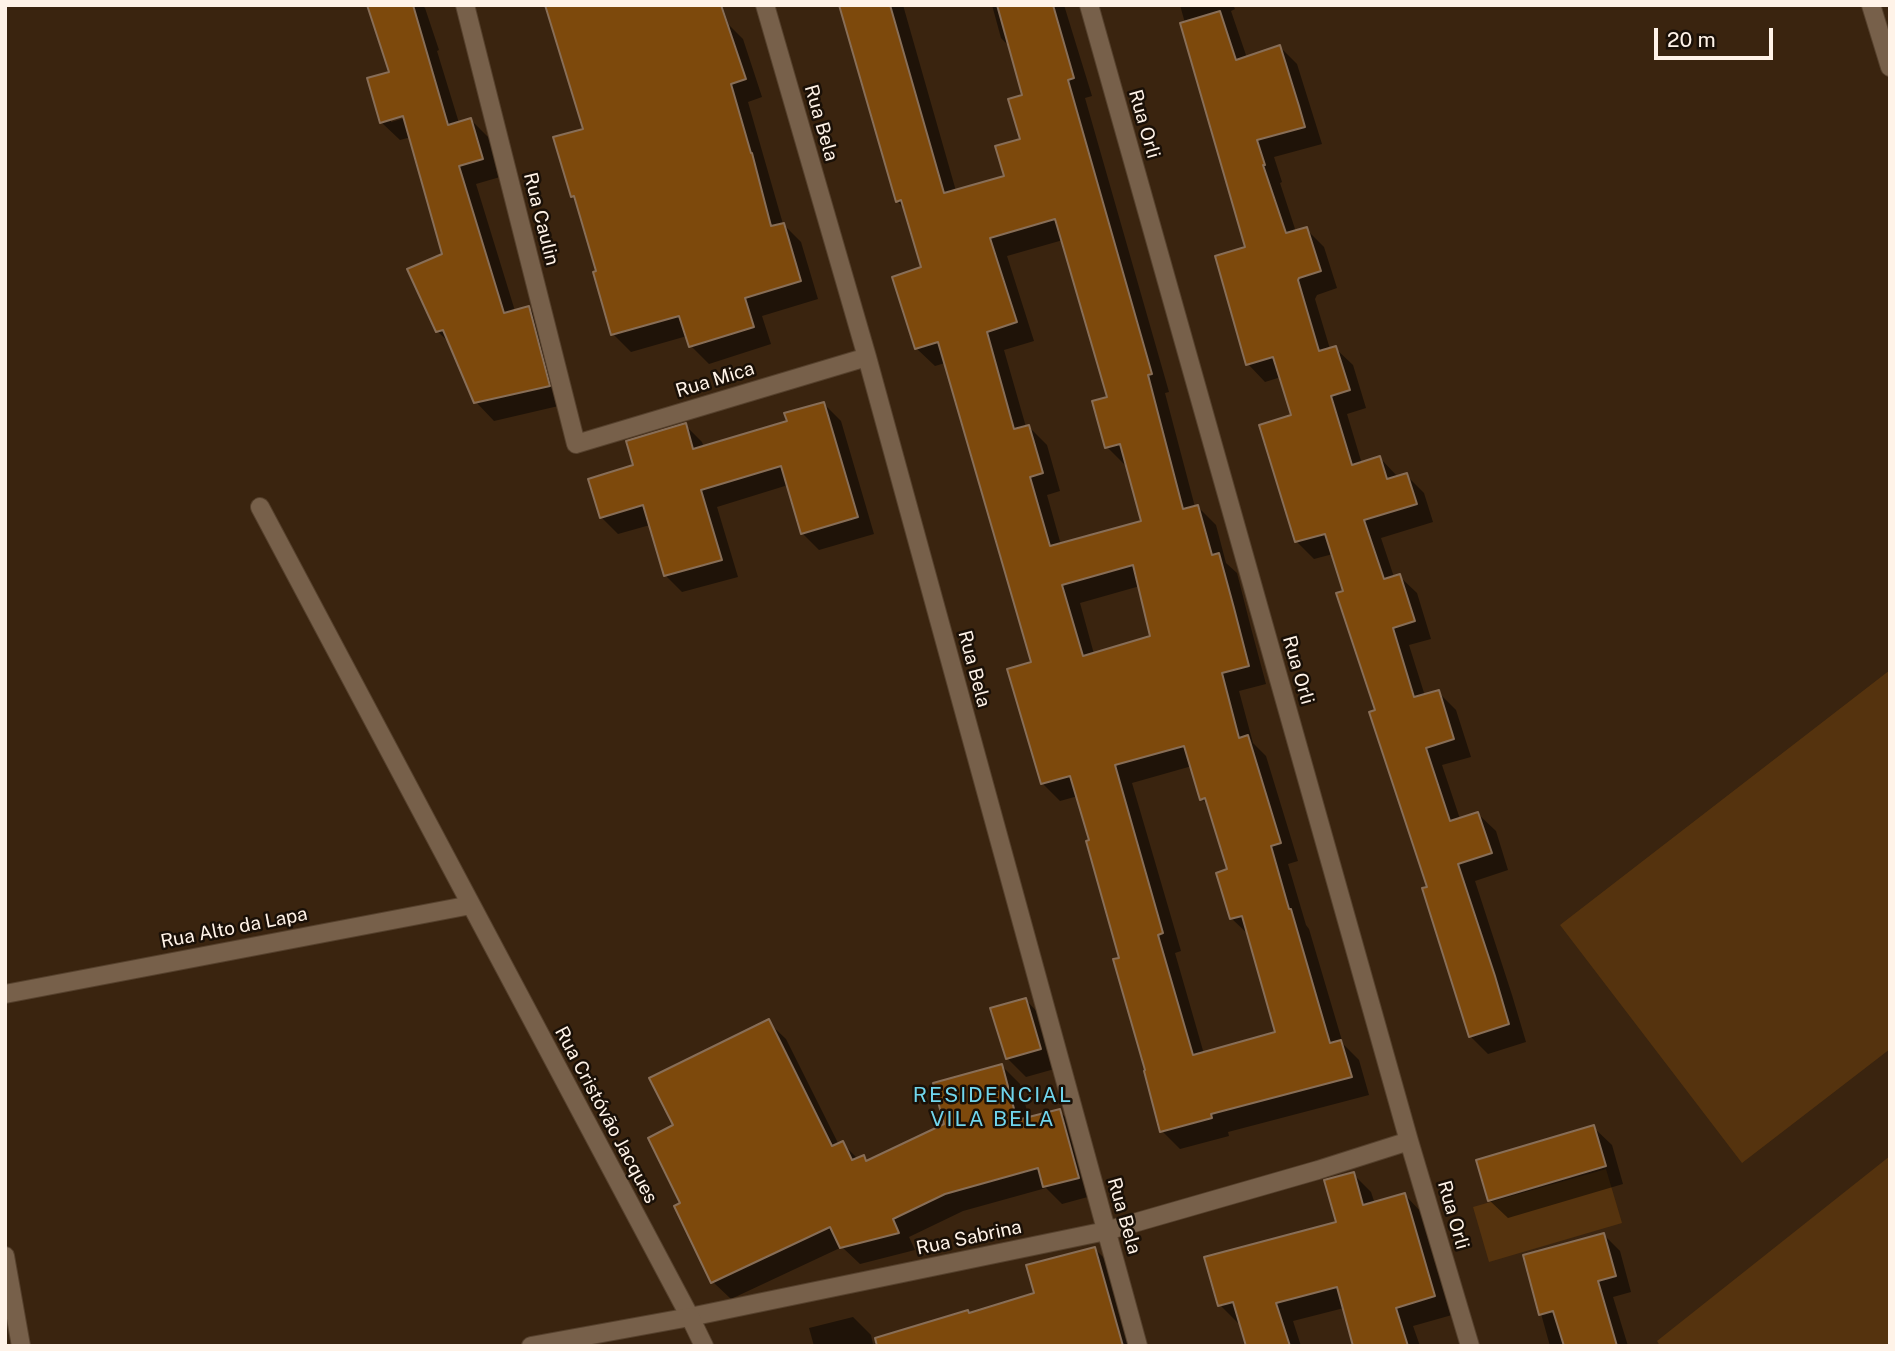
<!DOCTYPE html>
<html>
<head>
<meta charset="utf-8">
<style>
	body { margin:0 }
	#map { position:relative; width:1895px; height:1351px; overflow:hidden; background:#3a240f; font-family:"Public Sans",sans-serif }
	canvas { display:block }
	.frame { position:absolute; inset:0; border:7px solid #fff3e8; pointer-events:none }
	.scale { position:absolute; left:1654px; top:28px; width:119px; height:32px; box-sizing:border-box; border:4px solid #fff3e8; border-top:0; padding-left:9px; font-size:21px; line-height:24px; white-space:nowrap; color:#fff3e8; -webkit-text-stroke:5px #1a1007; paint-order:stroke }
</style>
</head>
<body>
<div id="map">
<canvas width="1895" height="1351"></canvas>
<div class="frame"></div>
<div class="scale">20 m</div>
</div>
<script>
const ctx = document.querySelector('canvas').getContext('2d');
ctx.lineJoin = 'round';
function fill(path, color) { ctx.fillStyle = color; ctx.fill(path, 'evenodd'); }
function stroke(path, color, width, dash) { ctx.strokeStyle = color; ctx.lineWidth = width; ctx.lineCap = dash ? 'butt' : 'round'; ctx.setLineDash(dash || []); ctx.stroke(path); }
function write(font, color, halo, rows, align = 'center') {
  ctx.font = font + ' "Public Sans",sans-serif'; ctx.lineWidth = 5; ctx.setLineDash([]); ctx.textBaseline = 'middle'; ctx.strokeStyle = halo; ctx.fillStyle = color; for (const [text, x, y, turn = 0] of rows) {
    ctx.save(); ctx.translate(x, y); ctx.rotate((+turn || 0) * Math.PI / 180); ctx.textAlign = isNaN(turn) ? turn : align; if (halo) ctx.strokeText(text, 0, 0); ctx.fillText(text, 0, 0); ctx.restore();
  }
}
const green = new Path2D(`
	M1890,670V1049L1742,1163L1560,925Z
	M1890,1156V1346H1660L1657,1341Z
	M1606,1169L1622,1223L1489,1262L1473,1207Z`);
const shadow = new Path2D(`
	M369,5H422L425,8L439,50L437,51L459,123L471,120L489,138L500,177L476,184L515,311L529,308L547,326L567,404L494,421L476,402L451,344L437,331L444,255L411,137L400,140L381,122L391,73ZM411,112L412,116L391,122V118Z
	M546,5H722L729,25L743,39L762,97L748,102L783,224L801,242L818,299L762,316L771,344L709,364L691,346L687,336L631,352L613,334L598,272L577,201L573,196L585,130Z
	M841,5H903L956,191L1006,177L1022,140L1024,96L1010,47L1001,38L992,5H1064L1092,96L1085,98L1169,392L1165,393L1195,507H1198L1216,525L1226,563L1237,573L1251,628L1266,684L1239,691L1253,743L1266,756L1298,861L1288,864L1306,925L1309,929L1343,1044L1359,1060L1369,1095L1228,1132L1229,1136L1180,1149L1162,1131L1121,959L1078,796L1060,801L1042,783L1033,663L945,363L935,366L916,348L924,269L906,210L897,201ZM1063,240L1109,398L1107,447L1125,465H1127L1143,522L1061,545L1047,495L1060,491L1047,445L1029,427H1026L1004,350L1034,341L1007,256ZM1140,586L1152,638L1094,654L1080,603ZM1192,766L1202,799L1210,807L1229,871L1231,918L1250,936L1277,1033L1204,1054L1175,953L1181,951L1132,783Z
	M1180,5H1233L1235,9L1231,11L1247,58L1280,47L1297,64L1322,144L1274,157L1282,182L1280,183L1296,232L1306,229L1324,247L1337,288L1317,295L1315,299L1330,349L1335,348L1353,365L1366,408L1347,414L1362,464L1380,458L1397,476L1406,475L1424,493L1433,522L1381,538L1394,577L1399,576L1417,593L1431,639L1409,645L1425,696L1438,692L1456,710L1471,757L1442,765L1460,819L1478,814L1496,831L1508,870L1475,881L1512,995L1526,1042L1488,1054L1470,1036L1333,554L1314,559L1296,541L1293,416L1281,377L1265,382L1248,364L1247,248Z
	M824,404L841,421L874,534L819,550L802,533L788,485L717,507L738,577L682,592L665,575L650,525L618,534L601,517L635,466L685,425L702,442L704,448L789,422Z
	M1026,1000L1044,1019L1058,1068L1026,1077L1007,1058Z
	M768,1022L786,1039L839,1145L842,1143L858,1159L863,1157L868,1162L946,1125L1002,1066L1020,1084L1029,1119L1059,1111L1077,1128L1095,1195L1062,1204L1046,1188L963,1211L909,1237L915,1250L860,1264L842,1247L731,1299L713,1282L682,1204L675,1126Z
	M1593,1127L1612,1145L1623,1184L1508,1218L1489,1200Z
	M1353,1174L1371,1192L1375,1204L1405,1195L1423,1214L1452,1315L1413,1326L1420,1346H1355L1344,1308L1293,1321L1301,1346H1248L1241,1323H1238L1220,1305L1339,1223Z
	M1604,1235L1620,1251L1631,1292L1613,1297L1628,1346H1550L1525,1256Z
	M1094,1248L1112,1266L1137,1346H814L809,1328L853,1317L871,1335L873,1344L1036,1294Z`);
const building = new Path2D(`
	M367,5H413L448,125L471,118L483,159L459,166L504,313L529,306L550,386L474,403L443,330L436,332L407,269L442,254L403,116L380,123L367,78L389,72Z
	M545,5H721L746,79L731,84L751,153H752L771,226L784,223L801,281L745,298L754,327L689,347L679,316L611,335L593,272L596,271L574,196L571,197L553,137L583,129Z
	M839,5H890L944,193L1004,176L995,146L1020,139L1008,99L1022,95L997,5H1053L1074,78L1068,80L1152,374L1148,375L1183,509L1198,505L1212,555L1219,553L1234,608L1249,666L1222,673L1239,738L1248,735L1281,843L1271,846L1289,909H1291L1330,1043L1341,1040L1352,1077L1211,1114L1212,1118L1160,1132L1144,1071L1145,1070L1113,959L1119,958L1086,841L1089,840L1070,776L1041,784L1007,669L1031,662L938,342L915,349L892,277L921,267L901,200L896,202ZM1055,219L1107,397L1092,401L1105,448L1120,444L1141,521L1050,546L1030,477L1043,473L1029,425L1014,429L987,332L1017,322L990,238ZM1133,565L1150,636L1083,656L1062,585ZM1184,746L1200,800L1205,798L1227,869L1216,873L1230,919L1242,916L1275,1032L1193,1055L1158,935L1163,933L1115,765Z
	M1220,11L1236,60L1280,45L1299,106L1305,127L1257,140L1265,165H1263L1286,233L1307,227L1321,271L1299,278L1298,280L1319,351L1336,346L1350,390L1331,396L1352,465L1380,456L1387,479L1407,473L1417,504L1364,520L1384,579L1400,574L1415,621L1393,628L1414,697L1439,690L1454,739L1426,748L1450,821L1478,812L1492,853L1458,864L1495,976L1509,1024L1469,1037L1422,888L1427,887L1369,712L1375,710L1336,593L1343,591L1325,534L1295,542L1259,425L1291,415L1273,357L1246,365L1215,256L1245,247L1180,23Z
	M824,402L858,517L801,534L781,466L701,490L722,560L664,576L643,505L600,518L588,479L633,465L626,441L686,423L693,449L787,421L784,413Z
	M1026,998L1041,1049L1006,1059L990,1008Z
	M769,1019L832,1146L843,1141L852,1160L864,1155L866,1161L944,1124L933,1083L1002,1064L1017,1120L1060,1109L1079,1178L1043,1187L1038,1168L945,1194L893,1219L899,1233L840,1248L830,1227L711,1283L674,1206L680,1203L648,1138L673,1125L649,1078Z
	M1594,1125L1606,1166L1488,1201L1476,1160Z
	M1354,1172L1363,1205L1405,1193L1435,1296L1396,1308L1408,1346H1353L1337,1287L1276,1303L1290,1346H1246L1233,1302L1218,1306L1204,1257L1336,1222L1324,1180Z
	M1604,1233L1616,1276L1598,1281L1617,1346H1564L1553,1311L1539,1315L1523,1255Z
	M1095,1247L1123,1346H877L875,1338L968,1310L969,1313L1034,1293L1026,1265Z`);
const minor = new Path2D(`
	M465,5L576,444L867,357
	M765,5L867,357L1138,1346
	M1089,5L1409,1141L1470,1346
	M1871,5L1890,67
	M260,507L690,1317L1106,1231L1318,1170L1409,1141
	M5,994L471,905
	M5,1256L21,1346`);
const tertiary = new Path2D(`
	M531,1346L690,1317L704,1346`);
const streetNames = [
	["Rua Bela",821,123,74],
	["Rua Orli",1144,124,74],
	["Rua Caulin",541,219,76],
	["Rua Mica",715,380,-17],
	["Rua Bela",974,669,75],
	["Rua Orli",1298,670,74],
	["Rua Alto da Lapa",234,928,-11],
	["Rua Cristóvão Jacques",606,1115,62],
	["Rua Orli",1453,1215,74],
	["Rua Bela",1124,1216,74],
	["Rua Sabrina",969,1238,-12]
];
const neighbourhoodNames = [
	["RESIDENCIAL",993,1096],
	["VILA BELA",993,1120]
];
fill(green, '#55330e');
fill(shadow, '#0007');
fill(building, '#7d490c');
stroke(building, '#886e57', 2);
stroke(minor, '#56412d', 20);
stroke(tertiary, '#56412d', 20);
stroke(minor, '#77604a', 18);
stroke(tertiary, '#77604a', 18);
write('19px', '#fff3e8', '#1a1007', streetNames);
ctx.letterSpacing = '2px';
write('21px', '#70d6ed', '#1a1007', neighbourhoodNames);
ctx.letterSpacing = '0px';
</script>
</body>
</html>
